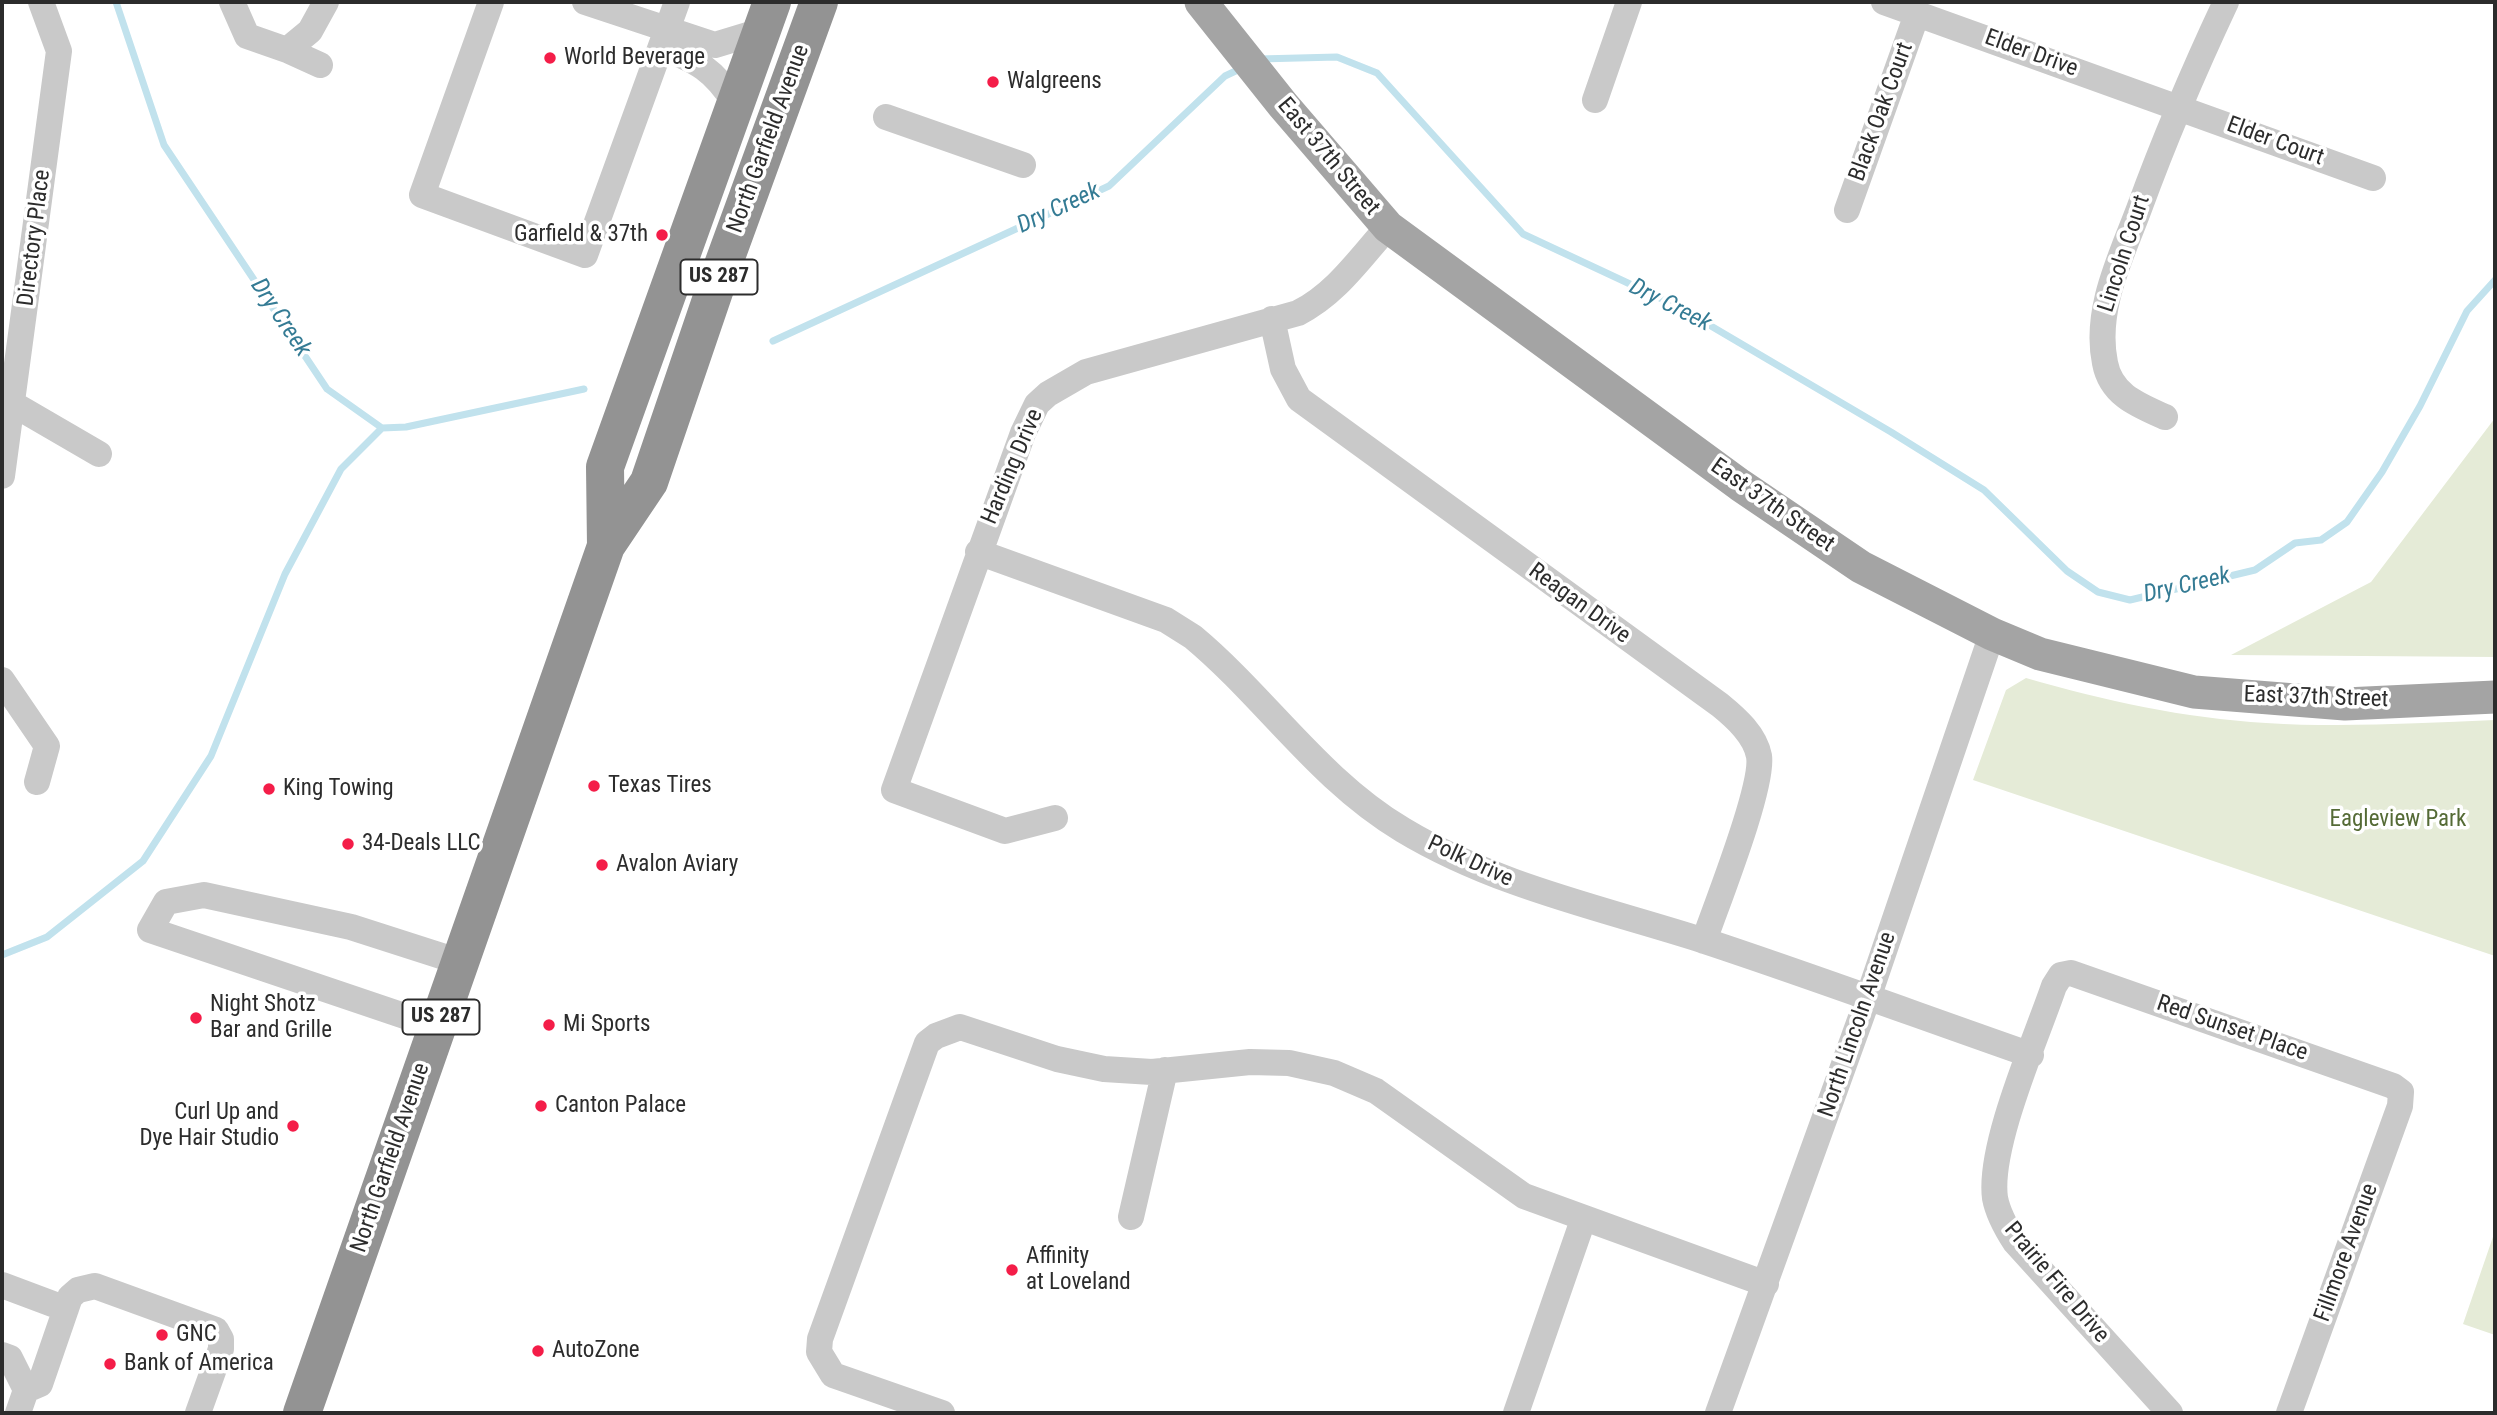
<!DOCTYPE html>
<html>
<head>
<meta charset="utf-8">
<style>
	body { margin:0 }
	#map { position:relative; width:2497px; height:1415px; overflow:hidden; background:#fff; font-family:"Roboto Condensed",sans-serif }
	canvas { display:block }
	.frame { position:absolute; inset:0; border:4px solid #2c2c2c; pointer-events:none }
</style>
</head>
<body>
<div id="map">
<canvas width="2497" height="1415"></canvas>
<div class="frame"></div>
</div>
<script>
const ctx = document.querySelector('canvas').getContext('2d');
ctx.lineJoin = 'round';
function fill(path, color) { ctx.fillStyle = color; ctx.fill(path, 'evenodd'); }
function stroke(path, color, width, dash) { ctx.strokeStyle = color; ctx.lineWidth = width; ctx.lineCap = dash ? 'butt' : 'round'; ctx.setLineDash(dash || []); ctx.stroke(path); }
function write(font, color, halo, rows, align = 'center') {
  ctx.font = font + ' "Roboto Condensed",sans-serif'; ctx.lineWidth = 7; ctx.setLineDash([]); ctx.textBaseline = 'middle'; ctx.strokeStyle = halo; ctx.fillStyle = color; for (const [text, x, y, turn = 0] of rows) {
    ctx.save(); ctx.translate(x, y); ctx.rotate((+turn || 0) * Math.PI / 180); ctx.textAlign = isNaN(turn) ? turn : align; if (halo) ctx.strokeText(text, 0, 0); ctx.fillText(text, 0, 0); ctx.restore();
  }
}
const green = new Path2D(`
	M2495,418V657L2231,655L2371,582Z
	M2026,678C2105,701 2184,718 2266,723C2343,728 2419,723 2495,720V956L1973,780L2006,690Z
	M2495,1231V1335L2463,1324Z`);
const stream = new Path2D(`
	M116,2L164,145L327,389L382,428L406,427L584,389
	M1259,59L1337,57L1377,73L1523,234L1677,306L1891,432L1984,490L2067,571L2098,592L2130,600L2255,570L2295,543L2321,540L2347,522L2382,472L2420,406L2467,311L2495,280
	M773,341L1109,186L1225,76L1242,68
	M2,955L47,937L143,861L211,756L285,574L341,469L382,428`);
const minor = new Path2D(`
	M232,2L247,36L287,50L310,31L326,2
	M491,2L422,195L585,255L677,2
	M585,2L715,45L761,31
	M1884,2L2373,178
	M661,47C698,61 714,70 735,103
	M287,50L320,65
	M1595,100L1629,2
	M886,117L1023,165
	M1847,210L1917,14
	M1272,319L1283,369L1299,399L1720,705C1736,718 1755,735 1759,756C1764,786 1716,906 1704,941
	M13,404L99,454
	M2165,417C2138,405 2111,395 2105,363C2094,310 2121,257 2139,209C2165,138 2194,70 2226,2
	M2,476L59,51L41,2
	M978,552L1166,620L1193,637C1266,698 1319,780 1403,830C1496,886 1602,908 1705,941C1814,977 1922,1017 2031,1055
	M2,680L47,746L37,782
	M1055,818L1005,831L894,790L1023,433L1037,404L1048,394L1086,372L1298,313C1336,294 1360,258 1388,227
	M437,1027L150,930L166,902L204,895L351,927L460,962
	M1131,1217L1165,1070
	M2,1285L66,1309
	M2,1355L10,1358L26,1390L18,1413
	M26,1390L40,1384L70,1297L78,1290L95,1286L216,1330L221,1339V1349L198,1413
	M942,1413L833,1375L819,1352L820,1339L927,1043L936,1036L960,1027L1057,1059L1104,1069L1152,1072L1250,1062L1289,1063L1334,1073L1376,1091L1524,1196L1766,1284
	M1516,1413L1583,1220
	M1718,1413L1868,998L1992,634
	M2170,1413L2015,1242C2006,1228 1998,1214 1995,1198C1988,1146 2036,1039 2054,986L2061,975L2071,973L2393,1086L2401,1092L2400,1106L2289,1413`);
const major = new Path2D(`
	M1201,2L1283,105L1388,227L1740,485L1861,567L1992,634L2040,654L2194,692L2345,704L2495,697`);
const highway = new Path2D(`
	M606,546L605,467L772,2
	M302,1413L606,546L649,482L722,268L819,2`);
const markers = [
	[550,58,7,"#f41d48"],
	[993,82,7,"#f41d48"],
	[662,235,7,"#f41d48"],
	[594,786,7,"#f41d48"],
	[269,789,7,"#f41d48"],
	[348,844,7,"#f41d48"],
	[602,865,7,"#f41d48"],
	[196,1018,7,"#f41d48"],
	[549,1025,7,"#f41d48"],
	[541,1106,7,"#f41d48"],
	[293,1126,7,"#f41d48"],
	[1012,1270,7,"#f41d48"],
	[162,1335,7,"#f41d48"],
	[538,1351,7,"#f41d48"],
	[110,1364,7,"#f41d48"]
];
const shields = [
	[719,277,77],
	[441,1017,77]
];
const shieldNames = [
	["US 287",719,277],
	["US 287",441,1017]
];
const streetNames = [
	["Elder Drive",2031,54,20],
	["Black Oak Court",1882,112,-70],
	["North Garfield Avenue",769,139,-70],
	["Elder Court",2275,142,20],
	["East 37th Street",1328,157,50],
	["Directory Place",35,238,-83],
	["Lincoln Court",2125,254,-72],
	["Harding Drive",1013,467,-67],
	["East 37th Street",1772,506,35],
	["Reagan Drive",1579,604,36],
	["East 37th Street",2316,698,2],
	["Polk Drive",1470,862,25],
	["North Lincoln Avenue",1858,1025,-71],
	["Red Sunset Place",2232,1029,19],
	["North Garfield Avenue",391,1158,-71],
	["Fillmore Avenue",2347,1253,-70],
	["Prairie Fire Drive",2056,1283,50]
];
const poiNames = [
	["World Beverage",564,58],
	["Walgreens",1007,82],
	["Garfield & 37th",648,235,"right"],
	["Texas Tires",608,786],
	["King Towing",283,789],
	["34-Deals LLC",362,844],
	["Avalon Aviary",616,865],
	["Night Shotz",210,1005],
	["Bar and Grille",210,1031],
	["Mi Sports",563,1025],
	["Canton Palace",555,1106],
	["Curl Up and",279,1113,"right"],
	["Dye Hair Studio",279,1139,"right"],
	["Affinity",1026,1257],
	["at Loveland",1026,1283],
	["GNC",176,1335],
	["AutoZone",552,1351],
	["Bank of America",124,1364]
];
const parkNames = [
	["Eagleview Park",2398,820]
];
const waterNames = [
	["Dry Creek",1059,209,-25],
	["Dry Creek",1670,306,27],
	["Dry Creek",280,318,56],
	["Dry Creek",2187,586,-13]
];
fill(green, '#e5ebd7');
stroke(stream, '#c1e2ed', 7);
stroke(minor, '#c9c9c9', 26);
stroke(major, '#a4a4a4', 33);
stroke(highway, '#939393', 38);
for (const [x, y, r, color] of markers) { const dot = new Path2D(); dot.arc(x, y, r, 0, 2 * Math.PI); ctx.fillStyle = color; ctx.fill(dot); stroke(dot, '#fff', 2.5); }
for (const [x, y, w] of shields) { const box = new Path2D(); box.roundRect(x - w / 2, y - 17.5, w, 35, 5); ctx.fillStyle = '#fff'; ctx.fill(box); stroke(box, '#2c2c2c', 2); }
write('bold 21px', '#2c2c2c', null, shieldNames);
write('23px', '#2c2c2c', '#fff', streetNames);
write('23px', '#2c2c2c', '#fff', poiNames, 'left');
write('23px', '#556b36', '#fff', parkNames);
write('italic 24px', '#347b94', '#fff', waterNames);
</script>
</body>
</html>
